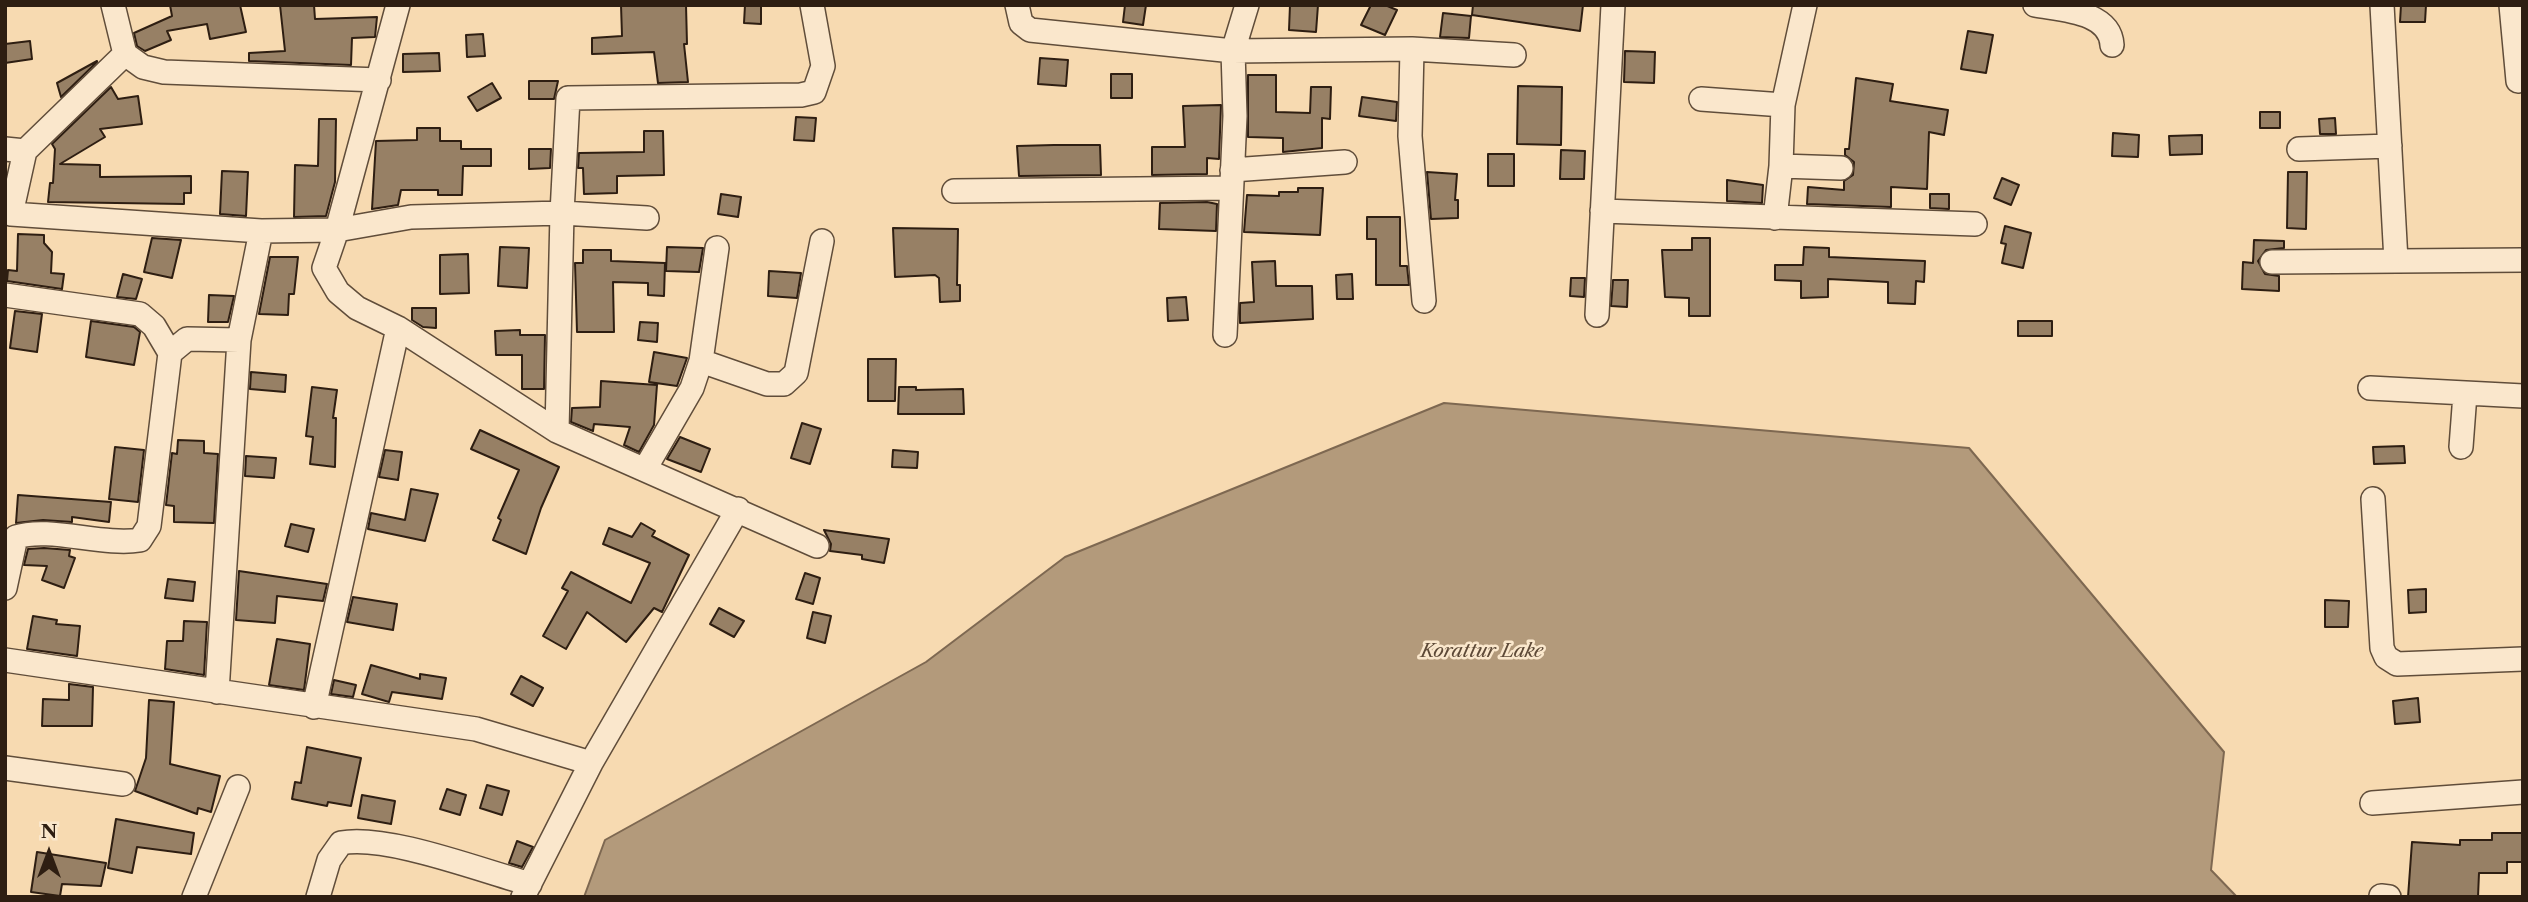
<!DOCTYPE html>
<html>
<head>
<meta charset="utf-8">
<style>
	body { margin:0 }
	#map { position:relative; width:2528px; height:902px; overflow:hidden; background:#f7dab1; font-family:"Libre Caslon Text",serif }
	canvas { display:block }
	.frame { position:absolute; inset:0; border:7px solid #2e1e12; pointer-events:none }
	.north { position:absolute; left:14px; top:818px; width:70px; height:70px; -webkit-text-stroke:5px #fae7cc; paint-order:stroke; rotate:0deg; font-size:19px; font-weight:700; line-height:28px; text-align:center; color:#2e1e12 }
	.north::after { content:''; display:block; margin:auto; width:24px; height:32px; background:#2e1e12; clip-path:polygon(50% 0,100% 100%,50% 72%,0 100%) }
</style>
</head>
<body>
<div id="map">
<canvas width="2528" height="902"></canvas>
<div class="frame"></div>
<div class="north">N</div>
</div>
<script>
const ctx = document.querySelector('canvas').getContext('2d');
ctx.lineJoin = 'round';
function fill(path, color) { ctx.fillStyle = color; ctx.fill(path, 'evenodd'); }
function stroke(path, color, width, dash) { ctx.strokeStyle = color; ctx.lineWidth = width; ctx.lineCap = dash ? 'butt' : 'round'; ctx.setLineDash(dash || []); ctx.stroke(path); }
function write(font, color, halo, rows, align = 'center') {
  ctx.font = font + ' "Libre Caslon Text",serif'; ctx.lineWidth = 5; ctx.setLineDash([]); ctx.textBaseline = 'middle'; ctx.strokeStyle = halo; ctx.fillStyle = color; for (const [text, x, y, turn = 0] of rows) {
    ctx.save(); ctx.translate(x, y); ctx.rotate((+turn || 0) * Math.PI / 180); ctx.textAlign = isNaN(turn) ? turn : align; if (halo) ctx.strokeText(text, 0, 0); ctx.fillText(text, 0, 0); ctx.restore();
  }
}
const water = new Path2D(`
	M1444,403L1969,448L2224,752L2211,870L2237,897H584L605,840L926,662L1065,557Z`);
const building = new Path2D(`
	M170,5H240L246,32L210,39L207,24L167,31L171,40L145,51L137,46L134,33L172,16Z
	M280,5H314L315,19L377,17L375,37L352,38L351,65L249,61V53L285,51Z
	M621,5H686L687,44H684L688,82L658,83L654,52L592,54V38L622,36Z
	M745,5H761V24L744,23Z
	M1125,5H1146L1143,25L1123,22Z
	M1290,5H1318L1316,32L1289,30Z
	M1371,5H1385L1397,10L1385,35L1361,25Z
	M1473,5H1583L1580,31L1472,15Z
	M2401,5H2426L2425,22H2400Z
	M1443,13L1471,16L1469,38L1440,37Z
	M1968,31L1993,35L1986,73L1961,69Z
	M483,34L485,56L467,57L466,35Z
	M30,41L32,59L5,63V44Z
	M1625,51L1655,52L1654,83L1624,82Z
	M439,53L440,71L403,72V54Z
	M1040,58L1068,60L1066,86L1038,84Z
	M97,61V62L61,97L57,83Z
	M1111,74H1132V98H1111Z
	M1248,75H1276V112L1310,113L1311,87H1331L1330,119L1322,118V148L1283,152V138L1248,137Z
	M1856,78L1893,84L1890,101L1948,110L1944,135L1929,132L1927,189L1891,187V207L1807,204L1808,187L1844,190V181L1853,175L1854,162L1845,155V149H1849Z
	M529,81H558L554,99H529Z
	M492,83L501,98L477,111L468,97Z
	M1518,86L1562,87L1561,145L1517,144Z
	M111,87L118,99L138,96L142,124L100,129L105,137L60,164L100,165V177L191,176V193H184V204L48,202L50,183H53L55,149L52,144Z
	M1362,97L1397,102L1396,121L1359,116Z
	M1221,105L1219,159L1207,158V174L1152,175V147H1185L1183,106Z
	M2260,112H2280V128H2260Z
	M796,117L816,118L814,141L794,140Z
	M2335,118L2336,134H2320L2319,119Z
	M319,119H336L335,182L326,216L294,217L295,165L318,166Z
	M417,128H440V141H461V149H491V166H463L462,195H438V190H401L398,205L372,209L376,141L417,140Z
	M644,131H663L664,175L617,176V193L584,194L583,168H578L579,153L644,152Z
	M2113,133L2139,135L2138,157L2112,156Z
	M2202,135V154L2170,155L2169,136Z
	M1054,145H1100L1101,175L1019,176L1017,146Z
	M529,149H551L550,168L529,169Z
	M1561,150L1585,151L1584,179H1560Z
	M1488,154H1514V186H1488Z
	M222,171L248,172L246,216L220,214Z
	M1427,172L1457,174L1455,200H1458V218L1431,219Z
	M2288,172H2307L2306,229L2287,228Z
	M2002,178L2019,185L2011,205L1994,198Z
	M1727,180L1763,185L1762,203L1727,201Z
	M1298,188H1323L1320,235L1244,232L1247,195L1279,196V192H1298Z
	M721,194L741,197L738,217L718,214Z
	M1930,194H1949V209L1930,208Z
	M1207,202L1217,204L1216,231L1159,229L1160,203Z
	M1367,217H1400V266H1407L1409,285H1376V239H1367Z
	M2005,226L2031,233L2023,268L2002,263L2006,244L2001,243Z
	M893,228L958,229L957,285H960V301L940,302L939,278L935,275L895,277Z
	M18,234L44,235V243L52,252L51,273L64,274L62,289L7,281L8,270L17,271Z
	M152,238L181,240L172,278L144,272Z
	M1692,238H1710V316H1689V298L1665,297L1662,250H1692Z
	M2254,240L2284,241V248L2266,250L2258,261L2265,274L2279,276V291L2242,289L2243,262L2253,263Z
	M500,247L529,248L527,288L498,286Z
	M667,247L703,248L699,272L666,271Z
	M1804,247L1829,248V257L1925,261L1924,282L1916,281L1915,304L1888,303V282L1828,279V297L1801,298V281L1775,280V265H1803Z
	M583,250H611V261L665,263L664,296L648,295V283L613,282L614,332H577L575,263H583Z
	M468,254L469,293L440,294V255Z
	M270,257H298L294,294H289L288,315L259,314Z
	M1275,261L1276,286H1312L1313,319L1240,323V303L1254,302L1252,262Z
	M769,271L801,273L797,298L768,296Z
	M123,274L142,279L136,299L117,297Z
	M1352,274L1353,299H1337L1336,275Z
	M1571,278H1585L1584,297L1570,296Z
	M1613,280H1628L1627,307L1611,306Z
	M209,295L234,296L228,322H208Z
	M1186,297L1188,320L1168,321L1167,298Z
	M412,308H436V328L423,327L412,320Z
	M15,311L42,314L37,352L10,348Z
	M91,321L134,327L140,332L134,365L86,357Z
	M2018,321H2052V336H2018Z
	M640,322L658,323L657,342L638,340Z
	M520,330V335H545L544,389H522V355H496L495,331Z
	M654,352L687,358L677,386L649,382Z
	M868,359H896L895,401H868Z
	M251,372L286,375L285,392L250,389Z
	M601,381L657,385L654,425L639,452L624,445L630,427L594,424L593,431L571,422L572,408L600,407Z
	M312,387L337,390L333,418H336L335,467L310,464L313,437L306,436Z
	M899,387H916V390L963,389L964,414H898Z
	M802,423L821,429L810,464L791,458Z
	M480,430L559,467L541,508L526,554L493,540L501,520L498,518L519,470L471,449Z
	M680,437L710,449L701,472L667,459Z
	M178,440L204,441V453L218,454L214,523L174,522V506L166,505L172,453L177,454Z
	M2404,446L2405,463L2374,464L2373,447Z
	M115,447L144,450L138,502L109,499Z
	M385,450L402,452L398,480L379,477Z
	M893,450L918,452L917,468L892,467Z
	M246,456L276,458L274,478L245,476Z
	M411,489L438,494L425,541L368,529L371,513L405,520Z
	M18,495L111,502L109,522L72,517V522L43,520L16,523Z
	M641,523L655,531L652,536L689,555L662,612L654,608L626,642L587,612L566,649L543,636L568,591L562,588L571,572L631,603L650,563L603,544L609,528L632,537Z
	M291,524L314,529L308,552L285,546Z
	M824,530L889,539L884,563L862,559V555L830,551L831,544Z
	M44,548L70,550L69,556L75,558L64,588L42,580L47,566L24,565L28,549Z
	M239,571L327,584L323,601L277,596L275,623L236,620Z
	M805,573L820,578L813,604L796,599Z
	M168,579L195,582L193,601L165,598Z
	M2426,589V612L2409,613L2408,590Z
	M353,597L397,604L393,630L347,622Z
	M2325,600L2349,601L2348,627H2325Z
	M719,608L744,621L734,637L710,624Z
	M813,612L831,616L825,643L807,638Z
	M33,616L57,620L56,624L80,626L77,656L27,649Z
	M184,621L207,622L204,675L165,669L167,641H183Z
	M277,639L310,644L304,690L269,685Z
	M371,665L420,679V674L446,678L442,699L392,692L389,702L362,694Z
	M521,676L543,688L533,706L511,694Z
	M334,680L356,685L353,697L331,694Z
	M69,684L93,687L92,726H42L43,699L69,700Z
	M2418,698L2420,722L2395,724L2393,701Z
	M149,700L174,702L170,764L220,776L211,812L198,808L197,814L135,791L146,758Z
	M307,747L361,758L351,806L328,802L327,806L292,799L295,782L301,783Z
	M487,785L509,791L502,815L480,808Z
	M447,789L466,795L460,815L440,809Z
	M362,795L395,801L391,824L358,818Z
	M116,819L194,833L191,854L137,847L132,873L108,868Z
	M2492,833H2523V862H2507V873H2479L2478,897H2408L2412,842L2460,845V840H2492Z
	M517,841L533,847L522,867L509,863Z
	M37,852L106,863L101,886L62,884L60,896L31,892Z`);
const minor = new Path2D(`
	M113,5L125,54L143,67L164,72L379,80
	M398,5L337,230L324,268L338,292L357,308L398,328L557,431L817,546
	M1017,5L1021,23L1030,30L1233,51L1412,49L1514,55
	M2035,5C2061,10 2110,11 2112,45
	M2382,5L2396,261
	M2511,5L2518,81
	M1412,49L1410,136L1424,301
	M1701,99L1783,105
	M5,149L25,151L11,214L261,231L337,230L411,217L562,213L568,98L801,95L814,92L823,66L812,5
	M2299,149L2390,146
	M25,151L125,54
	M1781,166L1841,168
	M1232,170L1345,162
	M954,191L1231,188
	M1602,211L1975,224
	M1775,218L1781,166L1783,105L1805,5
	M2272,262L2523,260
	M5,295L140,314L154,326L170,353
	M1597,315L1613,5
	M1225,335L1235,116L1233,51L1247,5
	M701,361L767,384H784L796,373L822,241
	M2370,388L2523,396
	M557,431L562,213L647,218
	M2461,447L2465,394
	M645,469L692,388L701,361L717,248
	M2373,499L2382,648L2386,657L2397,664L2523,659
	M5,588L16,537C49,526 102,546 140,540L149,526L170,353L187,339L239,340
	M5,660L476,729L591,763
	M217,692L239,340L261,231
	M314,707L398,328
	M5,768L123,784
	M2372,803L2523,792
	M2381,896L2389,897
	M194,897L238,787
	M318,897L329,860L341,843C386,834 482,871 530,884
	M523,897L591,763L738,509`);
const waterNames = [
	["Korattur Lake",1482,652]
];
fill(water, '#b39a7b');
stroke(water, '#7e6851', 2);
fill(building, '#978065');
stroke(building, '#2e1e12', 2);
stroke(minor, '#604d3a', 26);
stroke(minor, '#fae7cc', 23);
write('italic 19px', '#5d4937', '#fae7cc', waterNames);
</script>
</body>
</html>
